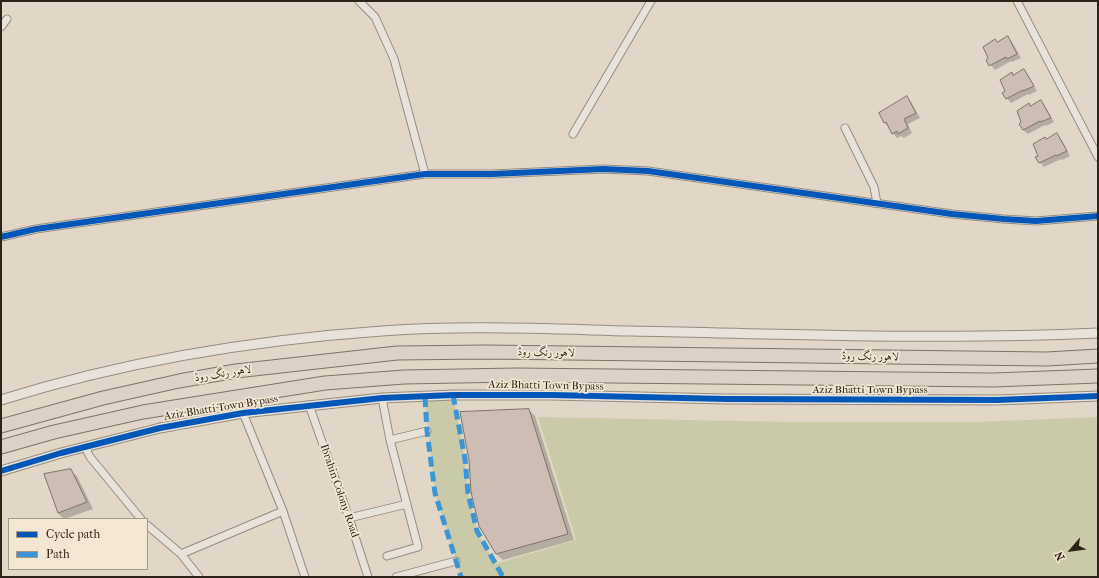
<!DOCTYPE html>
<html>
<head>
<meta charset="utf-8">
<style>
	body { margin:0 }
	#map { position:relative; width:1099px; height:578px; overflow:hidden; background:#e2d7c6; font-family:"IM FELL French Canon",serif }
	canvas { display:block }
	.frame { position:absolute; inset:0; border:2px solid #2d2316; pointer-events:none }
	.legend { position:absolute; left:8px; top:518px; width:140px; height:52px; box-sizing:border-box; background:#f3e6d3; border:1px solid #a49887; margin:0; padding:5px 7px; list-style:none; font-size:12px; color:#2d2316 }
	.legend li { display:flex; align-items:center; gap:8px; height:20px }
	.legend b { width:20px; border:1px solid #a49887 }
	.north { position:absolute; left:1051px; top:530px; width:40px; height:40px; -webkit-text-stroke:3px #f3e6d3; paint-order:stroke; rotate:242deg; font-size:11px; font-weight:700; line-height:16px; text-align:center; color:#2d2316 }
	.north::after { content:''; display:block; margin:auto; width:14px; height:18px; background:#2d2316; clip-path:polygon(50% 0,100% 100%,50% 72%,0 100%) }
</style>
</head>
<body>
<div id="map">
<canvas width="1099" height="578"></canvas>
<div class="frame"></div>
<ul class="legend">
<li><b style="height:5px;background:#0057b8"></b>Cycle path</li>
<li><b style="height:5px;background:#3c95d4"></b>Path</li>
</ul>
<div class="north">N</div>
</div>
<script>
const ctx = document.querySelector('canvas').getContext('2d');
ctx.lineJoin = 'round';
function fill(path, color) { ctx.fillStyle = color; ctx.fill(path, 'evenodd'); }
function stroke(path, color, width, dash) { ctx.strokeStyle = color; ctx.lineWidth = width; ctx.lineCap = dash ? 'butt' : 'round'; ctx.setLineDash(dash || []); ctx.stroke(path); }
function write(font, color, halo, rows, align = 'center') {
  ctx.font = font + ' "IM FELL French Canon",Amiri,serif'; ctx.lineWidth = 3.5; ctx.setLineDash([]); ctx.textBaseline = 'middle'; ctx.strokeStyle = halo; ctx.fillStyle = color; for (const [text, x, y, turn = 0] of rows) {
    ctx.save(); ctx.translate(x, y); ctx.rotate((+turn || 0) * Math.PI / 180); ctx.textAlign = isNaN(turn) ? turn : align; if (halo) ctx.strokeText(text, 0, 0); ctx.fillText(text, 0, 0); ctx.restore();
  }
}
const green = new Path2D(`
	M453,395L465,459L468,493L477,531L495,564L576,540L538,417L792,422H975L1098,417V577H461L435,493L425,397Z`);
const shadow = new Path2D(`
	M1008,37L1012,42L1021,58L1012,62L1011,61L995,70L987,60L997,43Z
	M1024,70L1028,75L1037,91L1029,95L1028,94L1011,103L1007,98L1006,92L1013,76Z
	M907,97L911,102L920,118L908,124L912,133L904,138L901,136L897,138L885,123L880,113Z
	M1041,101L1045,106L1054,122L1046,126L1045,125L1028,134L1023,130L1031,107Z
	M1057,135L1061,139L1070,156L1062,160L1061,159L1044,167L1036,158L1039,156L1047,140Z
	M529,410L535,416L574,540L503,560L496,554Z
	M70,470L77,476L93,509L64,519L58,513L45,474Z`);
const building = new Path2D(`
	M1008,36L1017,54L1007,59L1006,57L989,66L986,60L988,58L983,47L995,39L997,42Z
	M1024,69L1034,86L1023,91V90L1006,99L1002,93L1005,91L1000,80L1012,72L1013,75Z
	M907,96L916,113L904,119L908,128L898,134L897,131L892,134L886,122L884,123L879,113Z
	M1041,100L1051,118L1040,122V121L1023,130L1019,124L1021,122L1017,111L1029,103L1030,106Z
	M1057,133L1067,151L1056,156V155L1039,163L1035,157L1038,156L1033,144L1045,137L1046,139Z
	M529,409L568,534L496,554L479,526L471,492L469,460L460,412Z
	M71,469L87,502L58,513L44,474Z`);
const minor = new Path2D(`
	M359,1L375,17L394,59L425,174
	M1017,1L1098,157
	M1,27L7,19
	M845,128L874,187L877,203
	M573,134L651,1
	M1,237L36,229L425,174H492L603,169L648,171L952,214L1004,219L1036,221L1098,216
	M382,398L390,440L418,547L387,556
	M309,405L349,518L368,577
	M243,413L283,511L305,577
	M390,440L427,431
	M85,447L90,457L141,519
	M349,518L407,504
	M147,525L181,554L199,577
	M181,554L283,511
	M396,577L456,561`);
const tertiary = new Path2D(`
	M1,400C125,361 253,340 382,331C465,325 549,329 632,331C787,334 943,340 1098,333
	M1,471L61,453L160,428L243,413L382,398L453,395H552L726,399L997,400L1098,396`);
const motorway = new Path2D(`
	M1,426L103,398L179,381L236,371L397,353L487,352L1047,359L1098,356
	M1,447L54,432L143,412L325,383L404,377L516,375L993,380L1098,376`);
const quiet = new Path2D(`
	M453,395L465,459L468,493L477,531L503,577
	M425,397L427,431L435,493L461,577`);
const cycleway = new Path2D(`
	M1,237L36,229L425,174H492L603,169L648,171L952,214L1004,219L1036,221L1098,216
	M1,471L61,453L160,428L243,413L382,398L453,395H552L726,399L997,400L1098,396`);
const streetNames = [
	["لاہور رنگ روڈ",546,353,1],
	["لاہور رنگ روڈ",870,357,1],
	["لاہور رنگ روڈ",223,374,-9],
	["Aziz Bhatti Town Bypass",546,386,1],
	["Aziz Bhatti Town Bypass",870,390],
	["Aziz Bhatti Town Bypass",221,408,-9],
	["Ibrahin Colony Road",339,491,71]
];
fill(green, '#cacaa9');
fill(shadow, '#0003');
fill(building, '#cdbdb2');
stroke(building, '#7b7369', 1);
stroke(minor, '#938c81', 9);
stroke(tertiary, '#938c81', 11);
stroke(motorway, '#7b7369', 15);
stroke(minor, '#e8e2da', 7);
stroke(tertiary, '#e8e2da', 9);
stroke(motorway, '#dbd2c5', 13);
stroke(quiet, '#3c95d4', 5, [10, 5]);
stroke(cycleway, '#0057b8', 6);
write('11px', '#2d2316', '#f3e6d3', streetNames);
</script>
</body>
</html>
